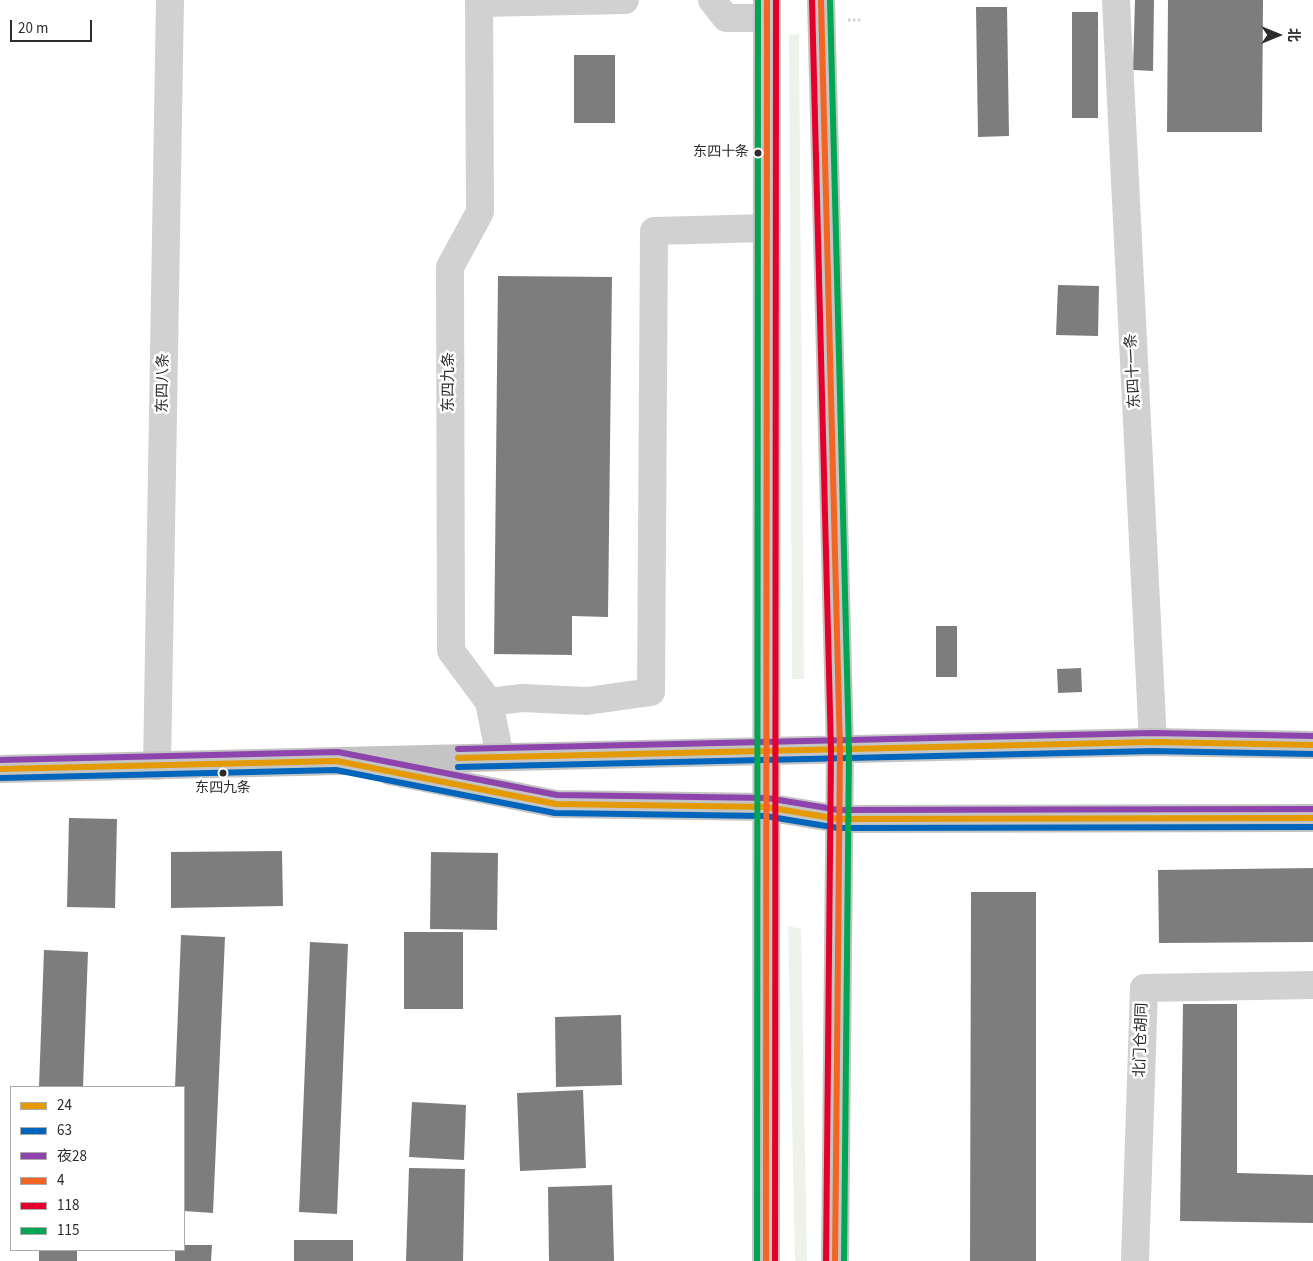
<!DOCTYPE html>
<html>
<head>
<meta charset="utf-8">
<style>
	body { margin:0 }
	#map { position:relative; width:1313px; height:1261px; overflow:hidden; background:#fff; font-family:"Source Sans 3","Noto Sans SC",sans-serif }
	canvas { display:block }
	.legend { position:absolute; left:10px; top:1086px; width:175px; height:165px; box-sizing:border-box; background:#fff; border:1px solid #ababab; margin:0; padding:6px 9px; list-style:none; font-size:15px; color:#2c2c2c }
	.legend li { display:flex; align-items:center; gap:10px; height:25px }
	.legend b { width:25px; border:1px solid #ababab }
	.north { position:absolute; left:1253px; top:10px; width:50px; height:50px; -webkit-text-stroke:4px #fff; paint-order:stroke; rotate:90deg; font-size:14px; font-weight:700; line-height:20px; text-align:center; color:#2c2c2c }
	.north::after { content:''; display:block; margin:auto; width:18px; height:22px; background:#2c2c2c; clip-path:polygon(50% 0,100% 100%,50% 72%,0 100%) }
	.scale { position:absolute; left:10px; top:20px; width:82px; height:22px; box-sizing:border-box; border:2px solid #2c2c2c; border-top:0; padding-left:6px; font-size:15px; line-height:18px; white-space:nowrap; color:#2c2c2c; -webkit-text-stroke:4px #fff; paint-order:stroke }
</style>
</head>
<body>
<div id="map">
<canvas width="1313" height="1261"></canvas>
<ul class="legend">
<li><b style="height:6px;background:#e39a04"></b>24</li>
<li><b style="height:6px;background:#0065bd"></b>63</li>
<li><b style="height:6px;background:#8e44ad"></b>夜28</li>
<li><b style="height:6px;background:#f26522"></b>4</li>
<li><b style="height:6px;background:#e4002b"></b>118</li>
<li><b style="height:6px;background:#00a651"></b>115</li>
</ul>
<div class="north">北</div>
<div class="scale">20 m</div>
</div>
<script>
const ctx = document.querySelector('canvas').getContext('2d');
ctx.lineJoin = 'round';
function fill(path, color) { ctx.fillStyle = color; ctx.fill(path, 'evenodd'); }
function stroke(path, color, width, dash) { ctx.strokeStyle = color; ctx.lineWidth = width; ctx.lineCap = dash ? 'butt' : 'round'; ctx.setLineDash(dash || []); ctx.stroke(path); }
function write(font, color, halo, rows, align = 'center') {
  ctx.font = font + ' "Source Sans 3","Noto Sans SC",sans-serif'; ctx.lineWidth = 5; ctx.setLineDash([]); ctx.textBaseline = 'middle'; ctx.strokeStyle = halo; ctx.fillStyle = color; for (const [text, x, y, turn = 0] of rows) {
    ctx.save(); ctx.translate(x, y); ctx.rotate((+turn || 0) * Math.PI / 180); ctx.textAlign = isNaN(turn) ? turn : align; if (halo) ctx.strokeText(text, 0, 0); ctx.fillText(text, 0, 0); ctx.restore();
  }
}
const green = new Path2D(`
	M799,34L804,679H792L789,35Z
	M788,926L801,929L807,1261H795Z`);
const building = new Path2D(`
	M1135,0H1154L1153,71L1133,70Z
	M1168,0H1263L1262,132H1167Z
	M976,7H1007L1009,136L978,137Z
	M1072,12H1098V118H1072Z
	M574,55H615V123H574Z
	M498,276L612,277L608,617L572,616V655L494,654Z
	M1058,285L1099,286L1098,336L1056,335Z
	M936,626H957V677H936Z
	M1081,668L1082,692L1058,693L1057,669Z
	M69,818L117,819L115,908L67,907Z
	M282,851L283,906L171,908V852Z
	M431,852L498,853L497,930L430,929Z
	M1313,868V942L1159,943L1158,870Z
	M971,892H1036V1261H970Z
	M404,932H463V1009H404Z
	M181,935L225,937L213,1213L184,1211V1087H175Z
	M310,942L348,944L337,1214L299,1212Z
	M44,950L88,952L83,1087H39Z
	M1183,1004H1237V1173L1313,1175V1223L1180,1221Z
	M621,1015L622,1085L556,1087L555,1017Z
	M583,1090L586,1168L520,1171L517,1093Z
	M412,1102L466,1105L464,1160L409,1157Z
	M409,1168L465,1169L463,1261H406Z
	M612,1185L614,1261H549L548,1187Z
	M294,1240H353V1261H294Z
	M184,1245H212L211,1261H175V1250H184Z
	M39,1250H77V1261H39Z`);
const path = new Path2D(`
	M848,20H863`);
const minor = new Path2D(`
	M479,0L480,212L450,267L451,651L489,702L500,757
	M712,0L726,18H767
	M1116,0L1153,742
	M479,3L625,0
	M489,702L522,698L587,701L651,692L654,231L767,228
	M157,766L170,0
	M1135,1261L1144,988L1313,985`);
const major = new Path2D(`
	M821,0L840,751L835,1261
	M0,769L1153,742L1313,745
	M390,771L556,804L766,807L838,819L1313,818
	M766,1261L767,0`);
const bus1 = new Path2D(`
	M458,758L1153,742L1313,745
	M0,769L337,761L556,804L766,807L838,819L1313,818`);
const bus2 = new Path2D(`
	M458,767L1153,751L1313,754
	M0,778L336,770L555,813L765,816L838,828L1313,827`);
const bus3 = new Path2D(`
	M458,749L1153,733L1313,736
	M0,760L338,752L557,795L767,798L839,810L1313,809`);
const bus4 = new Path2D(`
	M821,0L840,751L835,1261
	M766,1261L767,0`);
const bus5 = new Path2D(`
	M812,0L831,751L826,1261
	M775,1261L776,0`);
const bus6 = new Path2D(`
	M830,0L849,751L844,1261
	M757,1261L758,0`);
const markers = [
	[758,153,4.5,"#2c2c2c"],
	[223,773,4.5,"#2c2c2c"]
];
const busNames = [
	["东四十条",749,153],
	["东四九条",223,789,"center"]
];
const streetNames = [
	["东四十一条",1134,371,-93],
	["东四九条",450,382,-90],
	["东四八条",164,383,-89],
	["北门仓胡同",1142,1040,-88]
];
fill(green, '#edf2eb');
fill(building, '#7d7d7d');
stroke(path, '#d1d1d1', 3, [2.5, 2.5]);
stroke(minor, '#d1d1d1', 28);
stroke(major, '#c4c4c4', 28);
stroke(bus1, '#e39a04', 6);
stroke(bus2, '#0065bd', 6);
stroke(bus3, '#8e44ad', 6);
stroke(bus4, '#f26522', 6);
stroke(bus5, '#e4002b', 6);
stroke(bus6, '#00a651', 6);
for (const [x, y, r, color] of markers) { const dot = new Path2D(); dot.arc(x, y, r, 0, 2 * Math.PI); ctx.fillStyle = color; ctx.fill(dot); stroke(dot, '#fff', 2); }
write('14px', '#2c2c2c', '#fff', busNames, 'right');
write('15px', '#2c2c2c', '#fff', streetNames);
</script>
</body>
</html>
